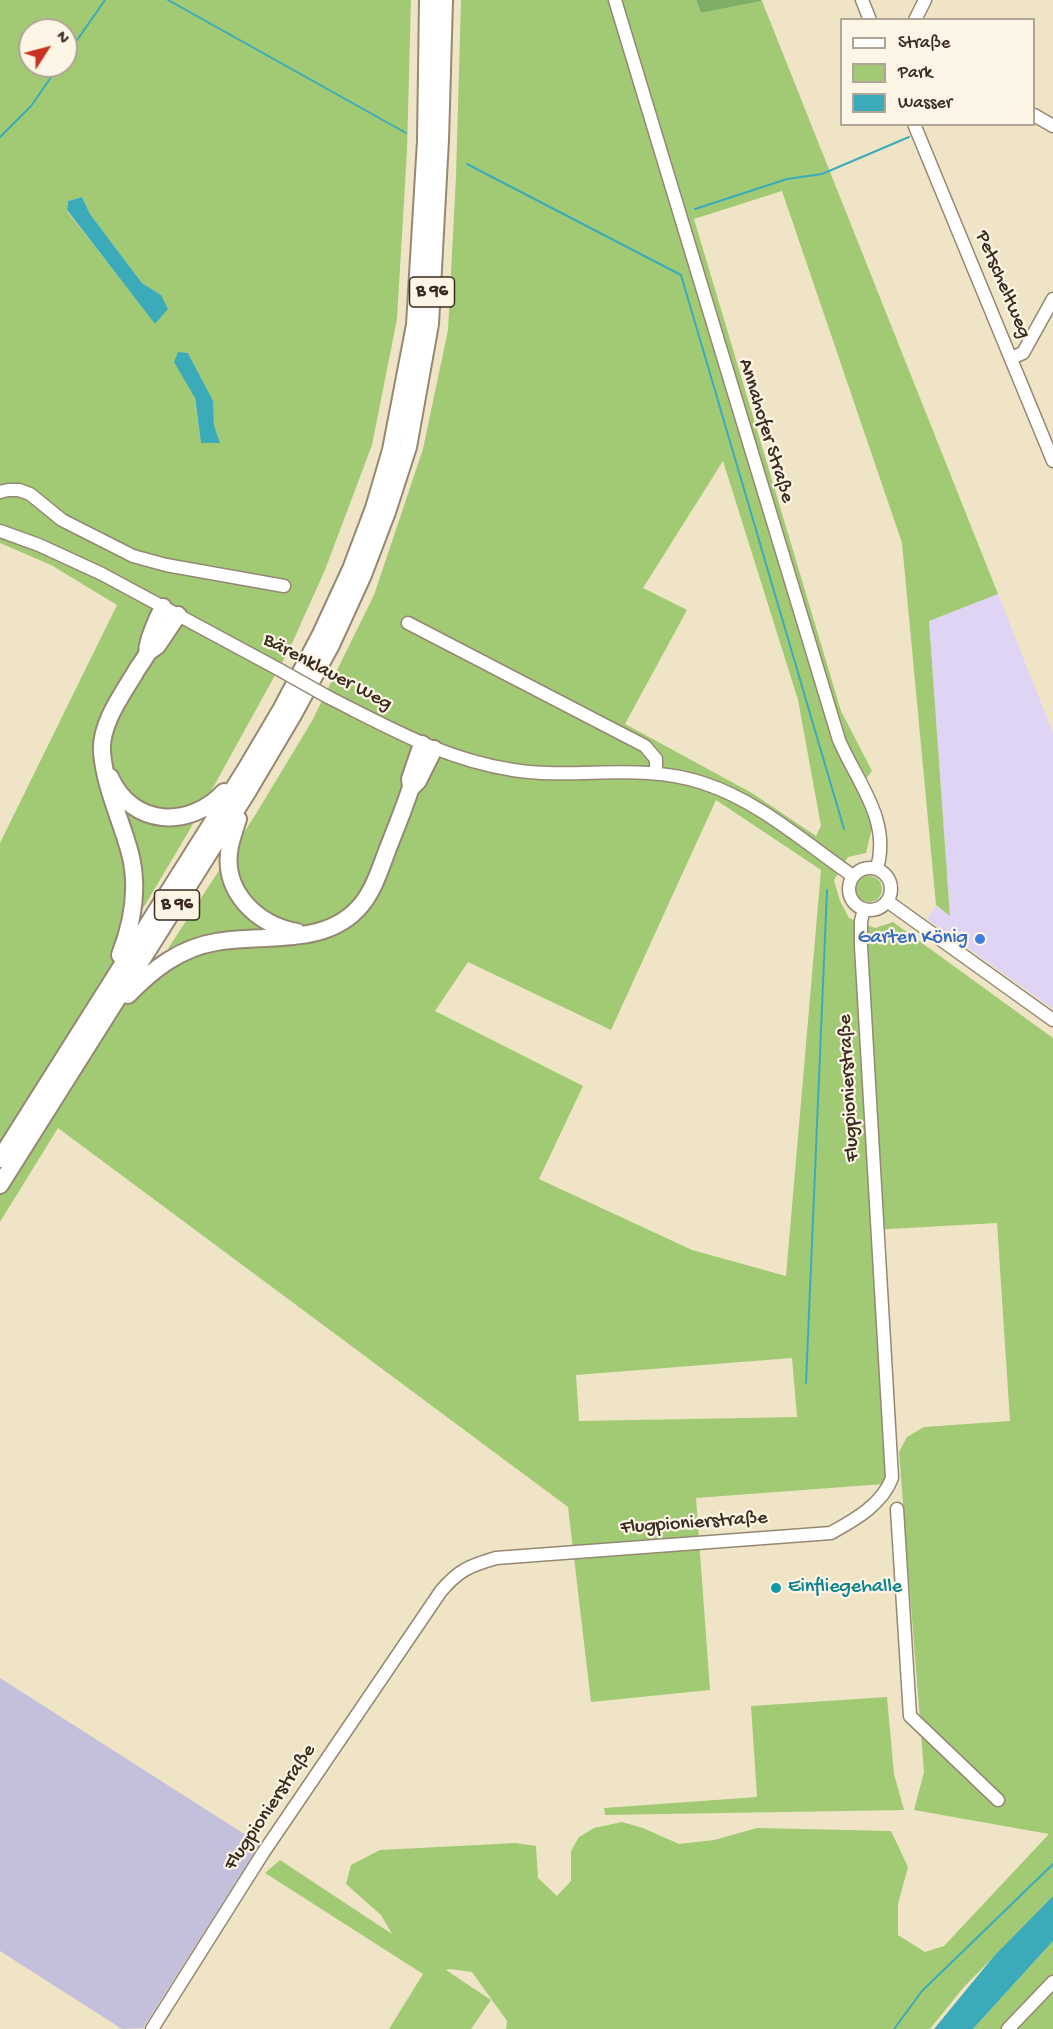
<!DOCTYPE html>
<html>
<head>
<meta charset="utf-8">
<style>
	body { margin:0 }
	#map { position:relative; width:1053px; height:2029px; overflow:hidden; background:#efe5c6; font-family:"Gochi Hand",sans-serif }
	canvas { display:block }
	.legend { position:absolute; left:840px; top:18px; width:195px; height:108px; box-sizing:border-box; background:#fcf5e5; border:2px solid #afa495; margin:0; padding:8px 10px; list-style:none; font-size:18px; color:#3b2a1e }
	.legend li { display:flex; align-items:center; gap:12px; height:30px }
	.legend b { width:30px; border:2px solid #afa495 }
	.north { position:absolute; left:18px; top:18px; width:60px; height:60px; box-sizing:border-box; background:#fcf5e5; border:2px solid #afa495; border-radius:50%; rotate:54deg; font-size:16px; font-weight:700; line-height:24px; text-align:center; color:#3b2a1e }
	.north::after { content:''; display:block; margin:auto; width:21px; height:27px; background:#c8321e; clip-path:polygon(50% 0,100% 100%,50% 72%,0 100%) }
</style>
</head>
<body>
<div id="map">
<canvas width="1053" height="2029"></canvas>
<ul class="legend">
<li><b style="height:8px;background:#fff"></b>Straße</li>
<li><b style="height:16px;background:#a2ca75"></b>Park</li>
<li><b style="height:16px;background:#3cabb9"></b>Wasser</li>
</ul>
<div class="north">N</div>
</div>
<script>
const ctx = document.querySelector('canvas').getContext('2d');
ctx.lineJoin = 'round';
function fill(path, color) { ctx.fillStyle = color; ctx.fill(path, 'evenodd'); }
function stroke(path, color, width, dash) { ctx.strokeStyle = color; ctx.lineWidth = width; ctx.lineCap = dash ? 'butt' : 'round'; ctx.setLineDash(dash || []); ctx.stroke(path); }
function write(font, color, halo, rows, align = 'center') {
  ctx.font = font + ' "Gochi Hand",sans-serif'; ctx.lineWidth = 4.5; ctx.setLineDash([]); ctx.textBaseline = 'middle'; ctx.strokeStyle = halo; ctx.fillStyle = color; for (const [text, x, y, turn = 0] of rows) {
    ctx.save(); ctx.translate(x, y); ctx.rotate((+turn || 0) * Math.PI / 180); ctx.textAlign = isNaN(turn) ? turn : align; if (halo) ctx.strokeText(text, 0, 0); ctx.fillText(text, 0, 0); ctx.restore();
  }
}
const built = new Path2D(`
	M998,594L1053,733V1009L927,919L936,906L950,915L929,621Z`);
const industrial = new Path2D(`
	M0,1678L260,1844L143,2028L122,2029L0,1951Z`);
const green = new Path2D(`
	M0,0H411L407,151L397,319L372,445L325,570L289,650L189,831L145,905L111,953L153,981L169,947L254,817L312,721L374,595L423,449L448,330L456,176L461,0H696L701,13L762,1L998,594L929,621L950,916L936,905L902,543L782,191L694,219L841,711L872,771L858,789L872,828L866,853L848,857L834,880L840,901L849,918L875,928L893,922L1053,1038V1896L963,1988L930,2029H506L507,2021L472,1972L450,1969L446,1970L491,2000L471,2029H389L423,1974L265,1873L280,1860L392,1934L381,1915L346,1884L351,1865L380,1850L516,1843L536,1846L538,1878L557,1896L571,1881V1851L579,1837L594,1828L622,1822L643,1828L679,1844L714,1840L757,1828L891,1831L908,1867L898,1904V1935L925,1952L944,1946L1049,1834L914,1810L924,1772L899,1452L907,1437L924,1427L1010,1421L997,1223L871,1230L889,1467L884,1484L696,1498L710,1690L591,1702L568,1507L58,1128L0,1222V843L117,605L51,565L0,543ZM30,30H66V66H30ZM82,197L90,214L142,283L161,295L155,323L67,211L68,201ZM188,353L212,401L214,425L220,443L201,442ZM723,461L798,700L821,826L816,836L752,793L625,724L687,610L643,588ZM716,800L821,870L786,1276L692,1250L539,1179L583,1086L435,1011L468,962L611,1030ZM792,1358L797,1417L579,1421L576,1375Z
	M856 889a13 13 0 1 1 26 0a13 13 0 1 1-26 0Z
	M887,1697L894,1774L904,1810L605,1815L604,1808L757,1797L751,1706Z
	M1053,1941V1979L1012,2029H973Z
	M1053,1989V2029H1016Z`);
const forest = new Path2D(`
	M696,0H761L762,1L701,13Z`);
const water = new Path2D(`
	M82,197L90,214L142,283L161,295L168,309L155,324L67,210L68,201Z
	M178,352L188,353L213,401L214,425L220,443H201L195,398L174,362Z
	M1053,1896V1941L973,2029H934L994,1956Z`);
const stream = new Path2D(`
	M168,0L406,133
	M66,56L105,0
	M0,137L31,106L59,66
	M467,164L681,275L844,829
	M695,209L787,179L822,174L909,137
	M806,1383L827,890
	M894,2029L922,1991L1053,1864`);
const minor = new Path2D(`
	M615,0L839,740C857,782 891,820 877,868
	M862,0L870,20
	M915,20L925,0
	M1034,115L1053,126
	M914,124L1053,461
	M1011,358L1023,353L1053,299
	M0,492L8,490H19L30,494L62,520L133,556L166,565L284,586
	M0,531L39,545L102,574L280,670
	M408,623L645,746L656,759V772
	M328,697C390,728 443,759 513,770C576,780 641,762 703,783C759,801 805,843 853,876
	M849 889a21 21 0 1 1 42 0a21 21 0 1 1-42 0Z
	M887,901L1053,1020
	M897,1509L910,1716L998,1800
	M152,2029L263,1853L441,1591C459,1570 469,1566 496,1558L831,1533C854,1520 882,1505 892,1478L861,946V921L864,909
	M1008,2029L1053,1982`);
const highway = new Path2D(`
	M147,653L157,646L178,615
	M110,777C132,827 190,829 224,792
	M412,787L418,781L434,749
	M238,819C235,828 232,837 230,846C221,891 257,925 297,932
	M120,955C133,922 139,888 130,853C121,819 105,788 102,752C100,725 121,696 135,673C138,667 144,660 147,654C148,651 147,648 148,645C151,632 157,619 163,607
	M128,995C153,969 180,948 216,942C264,933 327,948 362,904C374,889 380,869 387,851C395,830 404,809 411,787L410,779L422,744
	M0,1159L246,769L282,708L320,636L351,569L374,508L391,450L415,325L426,141L428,0
	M0,1185L248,791L293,715L331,645L363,575L387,512L408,447L430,324L440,140L444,0`);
const minorBridge = new Path2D(`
	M280,670L328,697`);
const markers = [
	[980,939,6,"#3f7fe0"],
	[776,1588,6,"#0f9aa8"]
];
const shields = [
	[432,292,45],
	[177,905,45]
];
const shieldNames = [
	["B 96",432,292],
	["B 96",177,905]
];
const streetNames = [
	["Petscheltweg",1002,285,67],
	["Annahofer Straße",765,431,73],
	["Bärenklauer Weg",327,673,28],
	["Flugpionierstraße",850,1088,-93],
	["Flugpionierstraße",694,1524,-4],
	["Flugpionierstraße",271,1808,-56]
];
const shopNames = [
	["Garten König",968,939]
];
const cultureNames = [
	["Einfliegehalle",788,1588]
];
fill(built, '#e0d4f4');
fill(industrial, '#c4c0db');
fill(green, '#a2ca75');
fill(forest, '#81ae66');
fill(water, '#3cabb9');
stroke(stream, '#3cabb9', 2);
stroke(minor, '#958872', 15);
stroke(highway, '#958872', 20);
stroke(minor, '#fff', 12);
stroke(highway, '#fff', 16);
stroke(minorBridge, '#958872', 15, []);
stroke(minorBridge, '#fff', 12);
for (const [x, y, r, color] of markers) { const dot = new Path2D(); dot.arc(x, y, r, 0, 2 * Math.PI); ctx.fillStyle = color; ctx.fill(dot); stroke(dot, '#fcf5e5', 2); }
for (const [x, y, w] of shields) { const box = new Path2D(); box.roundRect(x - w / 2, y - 15, w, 30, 4.5); ctx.fillStyle = '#fcf5e5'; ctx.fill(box); stroke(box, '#3b2a1e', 1.5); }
write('bold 18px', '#3b2a1e', null, shieldNames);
write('20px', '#3b2a1e', '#fcf5e5', streetNames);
write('20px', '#366cbe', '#fcf5e5', shopNames, 'right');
write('20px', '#0d838f', '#fcf5e5', cultureNames, 'left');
</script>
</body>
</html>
